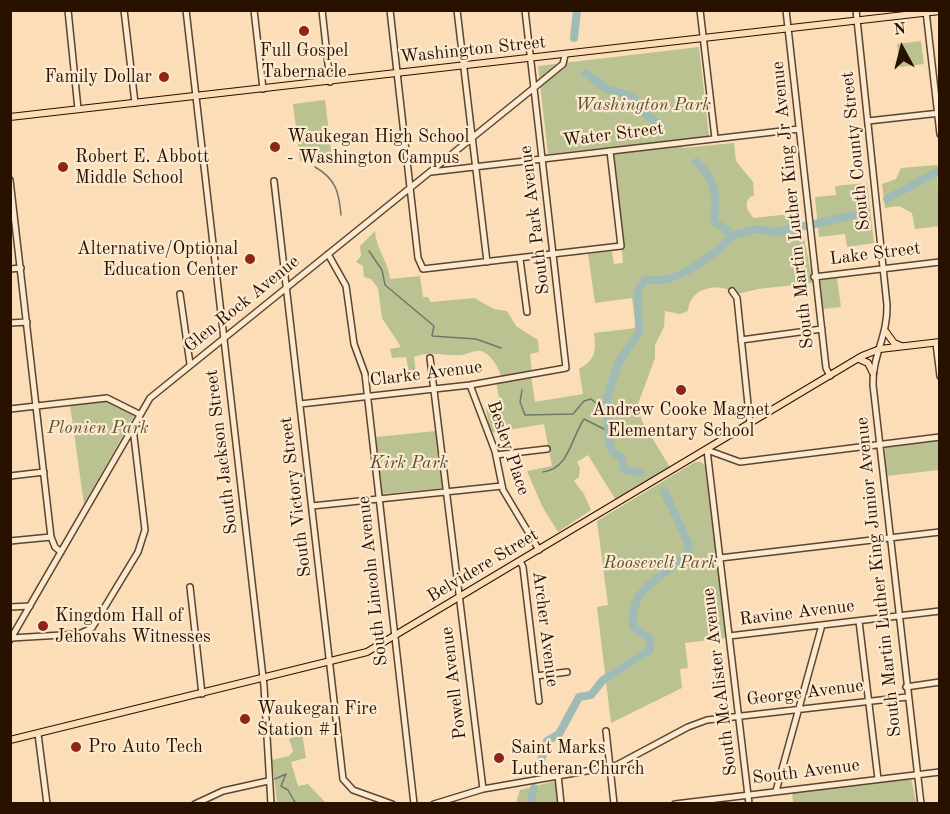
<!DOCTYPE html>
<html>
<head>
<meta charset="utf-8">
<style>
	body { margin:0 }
	#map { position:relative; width:950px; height:814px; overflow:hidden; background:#fbdeb7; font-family:"Old Standard TT",serif }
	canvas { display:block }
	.frame { position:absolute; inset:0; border:12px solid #291100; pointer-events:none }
	.north { position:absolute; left:872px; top:18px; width:60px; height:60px; -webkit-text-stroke:4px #fcead0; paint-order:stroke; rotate:353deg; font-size:16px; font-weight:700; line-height:24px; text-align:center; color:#291100 }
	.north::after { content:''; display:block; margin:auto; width:21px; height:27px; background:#291100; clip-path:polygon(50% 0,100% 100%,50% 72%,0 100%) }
</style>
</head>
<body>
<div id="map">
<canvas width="950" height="814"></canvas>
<div class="frame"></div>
<div class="north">N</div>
</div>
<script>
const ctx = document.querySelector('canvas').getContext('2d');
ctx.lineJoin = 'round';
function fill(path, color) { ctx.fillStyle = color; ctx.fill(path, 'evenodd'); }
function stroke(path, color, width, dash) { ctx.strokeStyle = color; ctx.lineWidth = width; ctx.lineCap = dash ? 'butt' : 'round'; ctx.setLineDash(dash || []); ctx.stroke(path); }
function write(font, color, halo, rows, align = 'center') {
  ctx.font = font + ' "Old Standard TT",serif'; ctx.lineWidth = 4.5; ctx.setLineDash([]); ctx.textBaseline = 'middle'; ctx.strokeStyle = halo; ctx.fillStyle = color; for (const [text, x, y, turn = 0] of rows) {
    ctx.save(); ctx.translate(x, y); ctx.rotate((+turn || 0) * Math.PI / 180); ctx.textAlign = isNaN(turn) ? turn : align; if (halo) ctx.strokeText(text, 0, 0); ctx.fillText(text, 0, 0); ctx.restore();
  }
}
const green = new Path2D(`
	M921,41L924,64L900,67L897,44Z
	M699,47L709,136L680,140L682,148L734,143L736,161L753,182L754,196L750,197C743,204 748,212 754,218L799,213L813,283L758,289L738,294C720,282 690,286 688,311L680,314L665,311L664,327L655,345V358L638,404L642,421L671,469L617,502L588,455L577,462L580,468L579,477L574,481L584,494L591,510L558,532L542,506L527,471L552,466L544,424L490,433L486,408L499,398L496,381L531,376L535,402L583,394L579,369C596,360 596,350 594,333L636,328L632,298L595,303L588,254L612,251L614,264L623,263L612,147L548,154L538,66Z
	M325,100L332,157L300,161L293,104Z
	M937,165L939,226L915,229L912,213L899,206L885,208L882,184L896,179L901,168Z
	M867,183L874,243L847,247L845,234L819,237L815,197L836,195L835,186Z
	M375,231C377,252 388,260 390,279L420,276L423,297H428L431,302L474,298L494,309L507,311L516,326L538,340L539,352L530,354L532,371L501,377C500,369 490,353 481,351C475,350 468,354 462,355C446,357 430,350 414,357L417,382L411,383L406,357L392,358L390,349L401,347L382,318L378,288L371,279L364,277L363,266L356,262L361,256L360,246Z
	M837,278L841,307L823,309L820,280Z
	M106,401L134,416L84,504L70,405Z
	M436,431L442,488L382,494L376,437Z
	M939,440V470L886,476L885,447Z
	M695,462H701L705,466L726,638L685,643L688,668L680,669L682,688L611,723L597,607L608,605L597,521Z
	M302,733L306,758L291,762L298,786L308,784L326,803H277L272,760L289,756L293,751L289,739Z
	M911,778L916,803H793L792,792Z
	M555,781L558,803H516L520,790Z`);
const stream = new Path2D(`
	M315,167C336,179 339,192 341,215
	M369,251L382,270L385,285L434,326L432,336L476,339L501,348
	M522,390L520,402L525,415L573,414L584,401L591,399L600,406L608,405
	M543,472C569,469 571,438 584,419L610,432
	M275,779L286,774L281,786L288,790L296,804`);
const river = new Path2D(`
	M574,38L577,10
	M586,73L605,88L633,97L641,111L662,126
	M696,162C715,177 718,198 714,221L728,231L731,236
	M887,199L940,170
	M815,224L862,213
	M640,473L625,470L621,458L612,451L609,440L607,398L619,361L639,333L638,290L645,280C652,279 658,281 664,280C682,277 721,251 731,236L755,229L776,232L804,226
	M537,773L547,741L559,734L579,697L591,695L603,680L650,650L649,638L633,627C629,584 663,580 687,554L689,545L664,491
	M530,804L534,788`);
const minor = new Path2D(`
	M68,10L78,109
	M124,10L135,103
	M186,10L264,686L271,804
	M254,10L263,89
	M322,10L330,82
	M390,10L418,258L423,269L621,246L610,151
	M457,10L487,262
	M700,10L715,138
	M786,10L826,368L830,376
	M856,10L887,305C888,336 872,356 873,385L921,804
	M926,11L940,134
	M868,121L940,113
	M431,172L799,129
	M10,180L51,537L55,547L61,552
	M274,181L343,779L353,790L392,804
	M328,254L346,286L354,344L365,374L414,804
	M520,259L527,312
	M10,269L21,268
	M814,277L940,262
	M732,291L737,298L750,424
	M180,294L190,364
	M10,323L27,322
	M741,340L822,329
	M936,343L940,376
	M430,358L483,789
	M470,385L495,451L503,490L539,550
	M300,404L470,385L566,368L525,10
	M10,409L107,398L139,414
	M496,455L547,449
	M10,476L44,472
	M312,506L502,486
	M10,541L51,537
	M720,558L940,532
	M520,561L523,567L539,701
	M190,587L202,694
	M10,607L30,606
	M859,621L878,779
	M729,636L940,611
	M11,638L79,634L92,628L138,552L145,530L133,428
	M10,640L150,398L535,87L563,64L565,55
	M536,676L567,672
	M906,687L940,682
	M606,731L614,804
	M38,734L47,804
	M558,775L561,804
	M776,791L822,625
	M195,804L223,791L268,781
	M434,804L483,789L615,766L688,727L707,720L907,697
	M675,804L940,772
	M749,804L707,450L740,462L940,437`);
const major = new Path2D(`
	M10,117L940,11
	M886,332L894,343L901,346
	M859,359L868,363L873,373
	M10,740L367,652L862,356L880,349L940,342`);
const markers = [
	[304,31,6,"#8f2418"],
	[164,77,6,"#8f2418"],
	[275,147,6,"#8f2418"],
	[63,167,6,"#8f2418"],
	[250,259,6,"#8f2418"],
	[681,390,6,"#8f2418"],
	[43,626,6,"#8f2418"],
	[245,719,6,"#8f2418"],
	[76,747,6,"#8f2418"],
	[499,758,6,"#8f2418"]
];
const streetNames = [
	["Washington Street",473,50,-6],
	["Water Street",613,135,-7],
	["South County Street",856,151,-96],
	["South Martin Luther King Jr Avenue",793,205,-96],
	["South Park Avenue",535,220,-97],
	["Lake Street",875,254,-7],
	["Glen Rock Avenue",242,304,-39],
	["Clarke Avenue",426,374,-7],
	["Besley Place",508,448,71],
	["South Jackson Street",222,452,-97],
	["South Victory Street",296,497,-97],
	["Belvidere Street",483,566,-31],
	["South Martin Luther King Junior Avenue",879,577,-96],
	["South Lincoln Avenue",373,581,-96],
	["Ravine Avenue",797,613,-7],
	["Archer Avenue",545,629,83],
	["South McAlister Avenue",720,682,-97],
	["Powell Avenue",454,683,-97],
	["George Avenue",805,693,-7],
	["South Avenue",806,772,-7]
];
const poiNames = [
	["Full Gospel",304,51,"center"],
	["Tabernacle",304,72,"center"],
	["Family Dollar",152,77,"right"],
	["Waukegan High School",287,137],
	["- Washington Campus",287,158],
	["Robert E. Abbott",75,157],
	["Middle School",75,178],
	["Alternative/Optional",238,249,"right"],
	["Education Center",238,270,"right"],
	["Andrew Cooke Magnet",681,410,"center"],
	["Elementary School",681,431,"center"],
	["Kingdom Hall of",55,616],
	["Jehovahs Witnesses",55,637],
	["Waukegan Fire",257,709],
	["Station #1",257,730],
	["Pro Auto Tech",88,747],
	["Saint Marks",511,748],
	["Lutheran Church",511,769]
];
const parkNames = [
	["Washington Park",643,105],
	["Plonien Park",98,428],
	["Kirk Park",409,463],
	["Roosevelt Park",660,563]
];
fill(green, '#bac292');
stroke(stream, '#70776d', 1.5);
stroke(river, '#a0bbb6', 8);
stroke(minor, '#5e442e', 8);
stroke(major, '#291100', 8);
stroke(minor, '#fcead0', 5);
stroke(major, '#fbdeb7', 6);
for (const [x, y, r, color] of markers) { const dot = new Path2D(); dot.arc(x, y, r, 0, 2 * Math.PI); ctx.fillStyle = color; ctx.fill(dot); stroke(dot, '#fcead0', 2); }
write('18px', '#291100', '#fcead0', streetNames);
write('18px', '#291100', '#fcead0', poiNames, 'left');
write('italic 18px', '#5c4f33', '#fcead0', parkNames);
</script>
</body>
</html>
